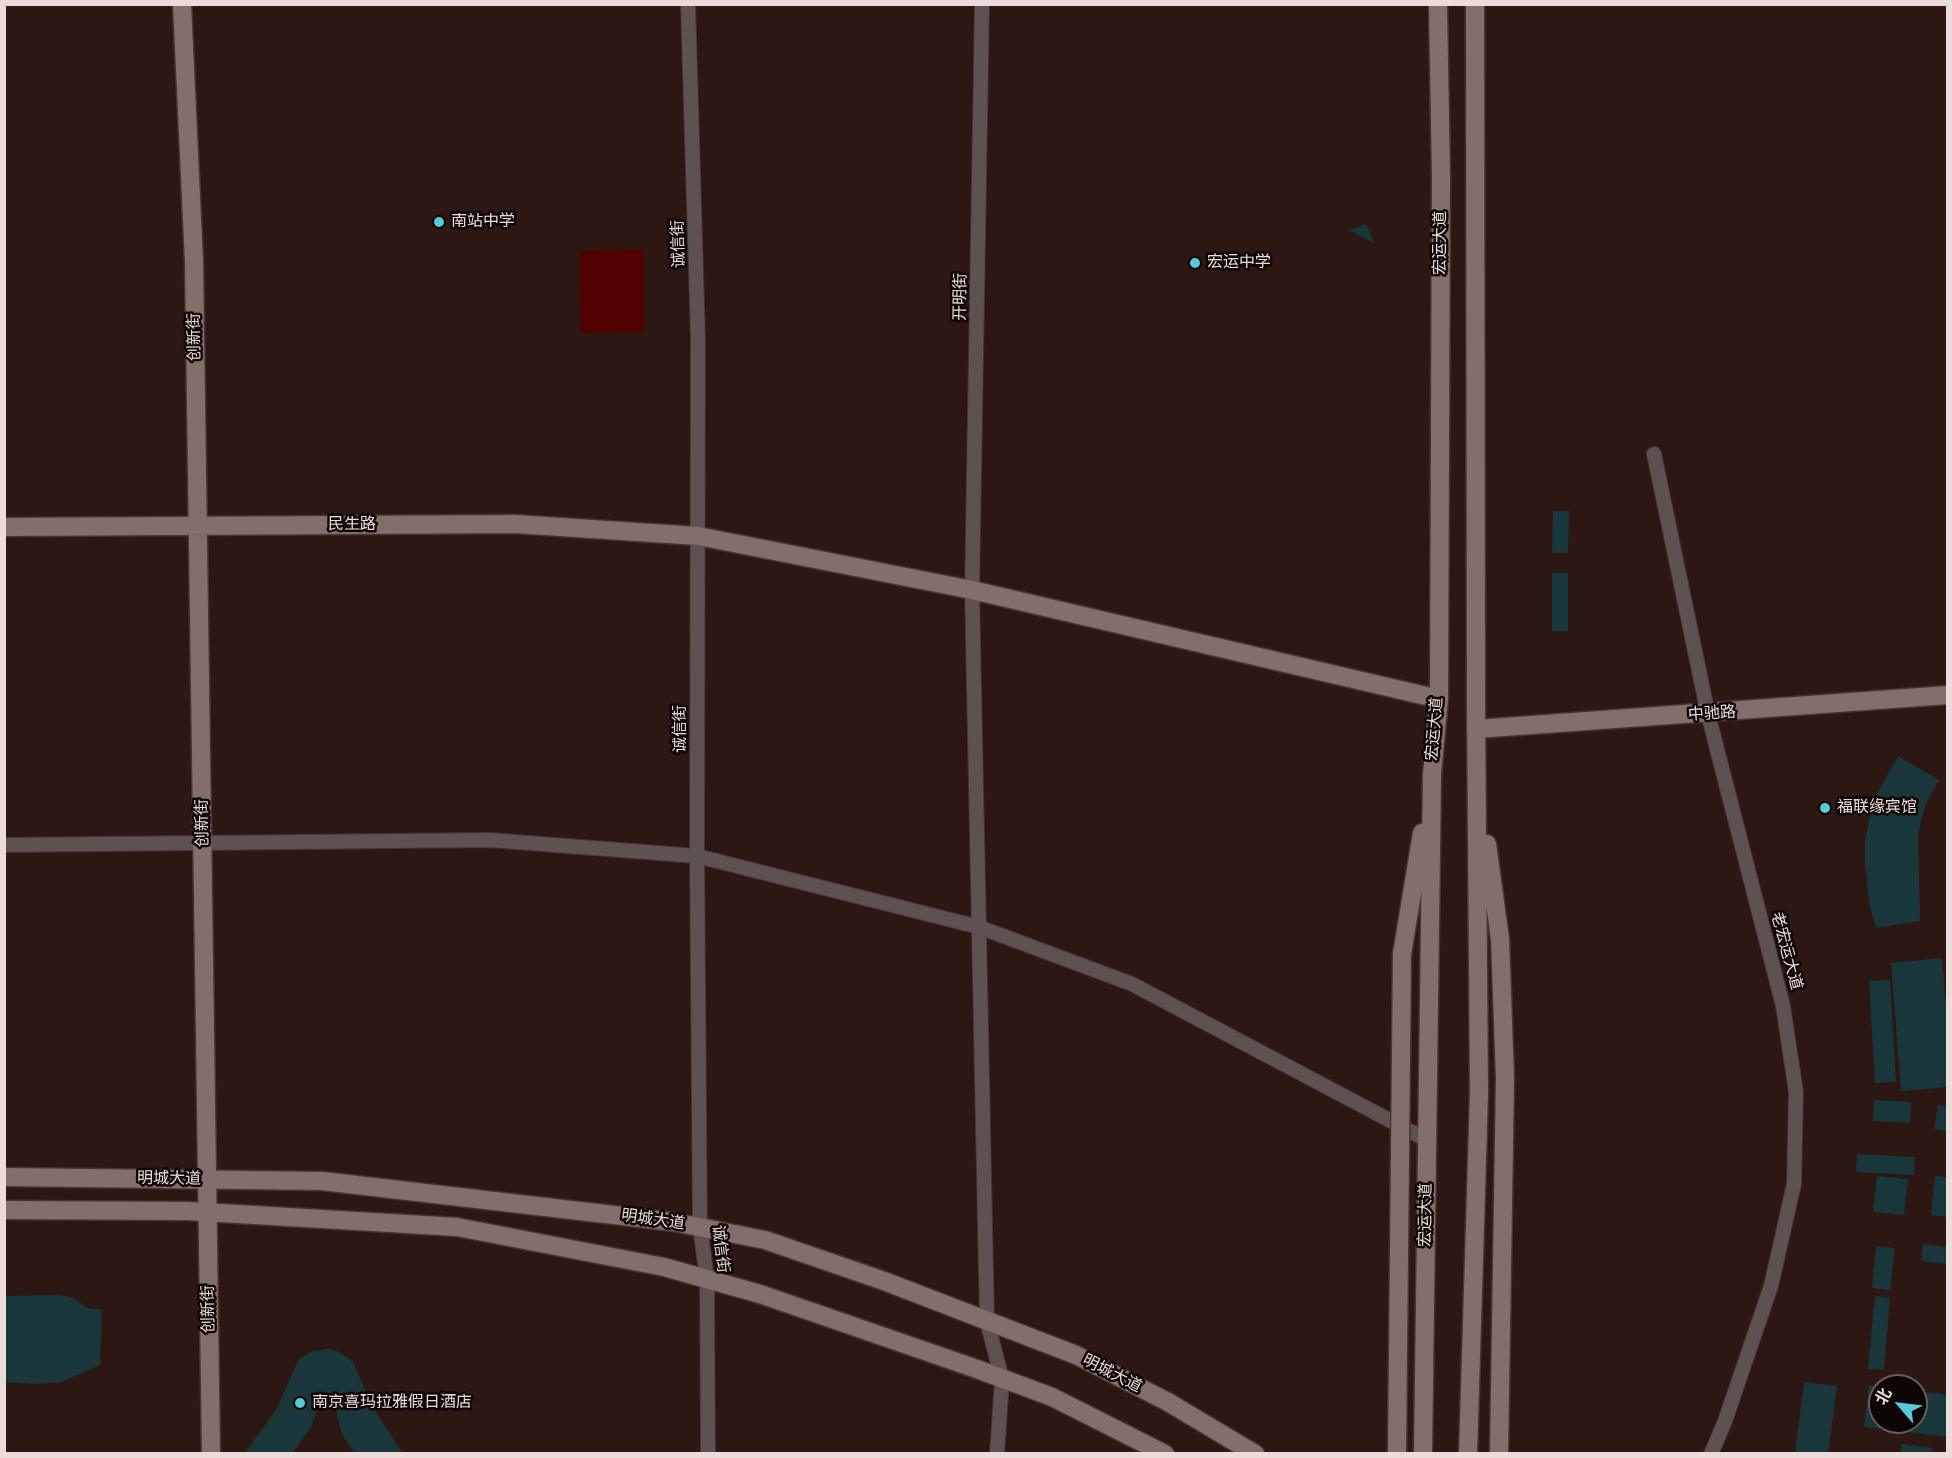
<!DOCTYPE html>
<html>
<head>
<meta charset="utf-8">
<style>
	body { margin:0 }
	#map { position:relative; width:1952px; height:1458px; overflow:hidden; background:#2c1713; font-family:"Varela Round","Noto Sans SC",sans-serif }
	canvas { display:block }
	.frame { position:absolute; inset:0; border:6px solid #ecdcd9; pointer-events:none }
	.north { position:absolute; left:1868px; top:1374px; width:60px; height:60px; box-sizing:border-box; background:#0e0604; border:2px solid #675c59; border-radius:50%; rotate:298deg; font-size:16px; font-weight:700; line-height:24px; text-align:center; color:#ecdcd9 }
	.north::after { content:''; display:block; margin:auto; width:21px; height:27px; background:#53cbdb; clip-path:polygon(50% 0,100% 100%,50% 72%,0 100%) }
</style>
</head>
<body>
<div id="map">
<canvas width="1952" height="1458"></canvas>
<div class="frame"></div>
<div class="north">北</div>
</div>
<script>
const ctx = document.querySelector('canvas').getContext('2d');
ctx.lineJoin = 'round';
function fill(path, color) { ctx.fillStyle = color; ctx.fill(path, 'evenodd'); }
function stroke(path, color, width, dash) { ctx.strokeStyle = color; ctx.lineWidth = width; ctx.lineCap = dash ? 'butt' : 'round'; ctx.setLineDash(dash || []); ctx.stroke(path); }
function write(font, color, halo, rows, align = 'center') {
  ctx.font = font + ' "Varela Round","Noto Sans SC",sans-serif'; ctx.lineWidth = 5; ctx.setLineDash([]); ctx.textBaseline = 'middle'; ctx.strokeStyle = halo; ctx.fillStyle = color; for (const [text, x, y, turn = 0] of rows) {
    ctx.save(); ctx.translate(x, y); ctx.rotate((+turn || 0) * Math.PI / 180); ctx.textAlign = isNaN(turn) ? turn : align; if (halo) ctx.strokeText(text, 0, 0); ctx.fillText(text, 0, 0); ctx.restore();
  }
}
const green = new Path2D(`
	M643,249L644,332L581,333L579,251Z`);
const building = new Path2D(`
	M1366,224L1374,243L1349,230Z
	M1553,511H1569L1568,553H1552Z
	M1552,573H1568V631H1552Z
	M1898,756L1939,780L1925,806L1918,834L1920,921L1876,928L1870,907L1865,867V841L1871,811L1879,790Z
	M1942,958L1948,1028V1087L1901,1091L1891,963Z
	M1890,980L1896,1082L1875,1083L1869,981Z
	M1874,1100L1911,1102L1910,1123L1873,1121Z
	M1938,1105L1948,1106V1131L1934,1129Z
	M1857,1154L1915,1157L1914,1175L1856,1172Z
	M1877,1176L1908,1179L1904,1215L1873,1212Z
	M1935,1176L1948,1177V1217L1931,1215Z
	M1923,1244L1948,1247V1264L1921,1261Z
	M1876,1246L1895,1248L1890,1290L1872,1288Z
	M61,1295L73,1298L88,1308L102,1310L100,1365L62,1382L35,1384L4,1382V1296Z
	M1875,1296L1890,1298L1884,1370L1868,1369Z
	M329,1349L339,1352L353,1362L372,1406L403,1454H355L342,1434L332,1396L322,1397L311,1427L292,1454H244L276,1410L299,1359L312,1351Z
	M1804,1382L1837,1386L1828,1454H1795Z
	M1869,1385L1880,1387V1422H1916V1391L1948,1395V1437L1864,1427Z
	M1902,1444L1933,1448L1932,1454H1900Z`);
const street = new Path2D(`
	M688,4L698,339L697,856L700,1227L707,1279L708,1454
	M982,4L972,590L987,1321L1002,1379L997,1454
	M1654,454L1708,714L1783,1006L1796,1092L1794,1184L1771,1286L1725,1421L1711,1454
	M4,845L490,840L697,856L979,927L1132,984L1427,1140`);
const secondary = new Path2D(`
	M182,4L194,262L211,1454
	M4,527L515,524L698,536L972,590L1439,699
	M1476,729L1948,695
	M1487,844L1500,939L1505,1078L1499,1454
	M1402,954L1422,833
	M4,1177L322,1181L674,1222L765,1240L884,1281L1076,1355L1168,1402L1255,1454
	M4,1210L187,1211L457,1227L664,1267L760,1294L977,1369L1052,1397L1165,1454
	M1423,1454L1432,775L1439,699L1441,178L1438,4
	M1468,1454L1479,1094L1476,707L1475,4`);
const secondaryBridge = new Path2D(`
	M1397,1454L1402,954`);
const markers = [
	[439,222,6,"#53cbdb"],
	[1195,263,6,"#53cbdb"],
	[1825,808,6,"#53cbdb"],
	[300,1403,6,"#53cbdb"]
];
const poiNames = [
	["南站中学",451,222],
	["宏运中学",1207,263],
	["福联缘宾馆",1837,808],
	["南京喜玛拉雅假日酒店",312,1403]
];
const streetNames = [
	["宏运大道",1441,243,-90],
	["诚信街",679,244,-92],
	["开明街",961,297,-89],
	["创新街",195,337,-91],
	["民生路",352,525],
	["中驰路",1712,714,-4],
	["诚信街",681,729,-90],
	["宏运大道",1435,729,-85],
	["创新街",203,823,-91],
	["老宏运大道",1786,951,75],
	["明城大道",169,1179,1],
	["宏运大道",1426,1215,-89],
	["明城大道",653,1220,8],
	["诚信街",720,1249,83],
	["创新街",209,1309,-91],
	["明城大道",1112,1374,27]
];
fill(green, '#500200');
fill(building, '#19373b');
stroke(street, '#47332f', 16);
stroke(secondary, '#47332f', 21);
stroke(street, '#5d524f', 14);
stroke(secondary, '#826f6b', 18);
stroke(secondaryBridge, '#47332f', 21, []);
stroke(secondaryBridge, '#826f6b', 18);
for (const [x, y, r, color] of markers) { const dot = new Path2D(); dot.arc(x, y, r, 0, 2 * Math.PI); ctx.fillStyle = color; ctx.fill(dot); stroke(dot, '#0e0604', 2); }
write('16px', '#ecdcd9', '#0e0604', poiNames, 'left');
write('16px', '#ecdcd9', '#0e0604', streetNames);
</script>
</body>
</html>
